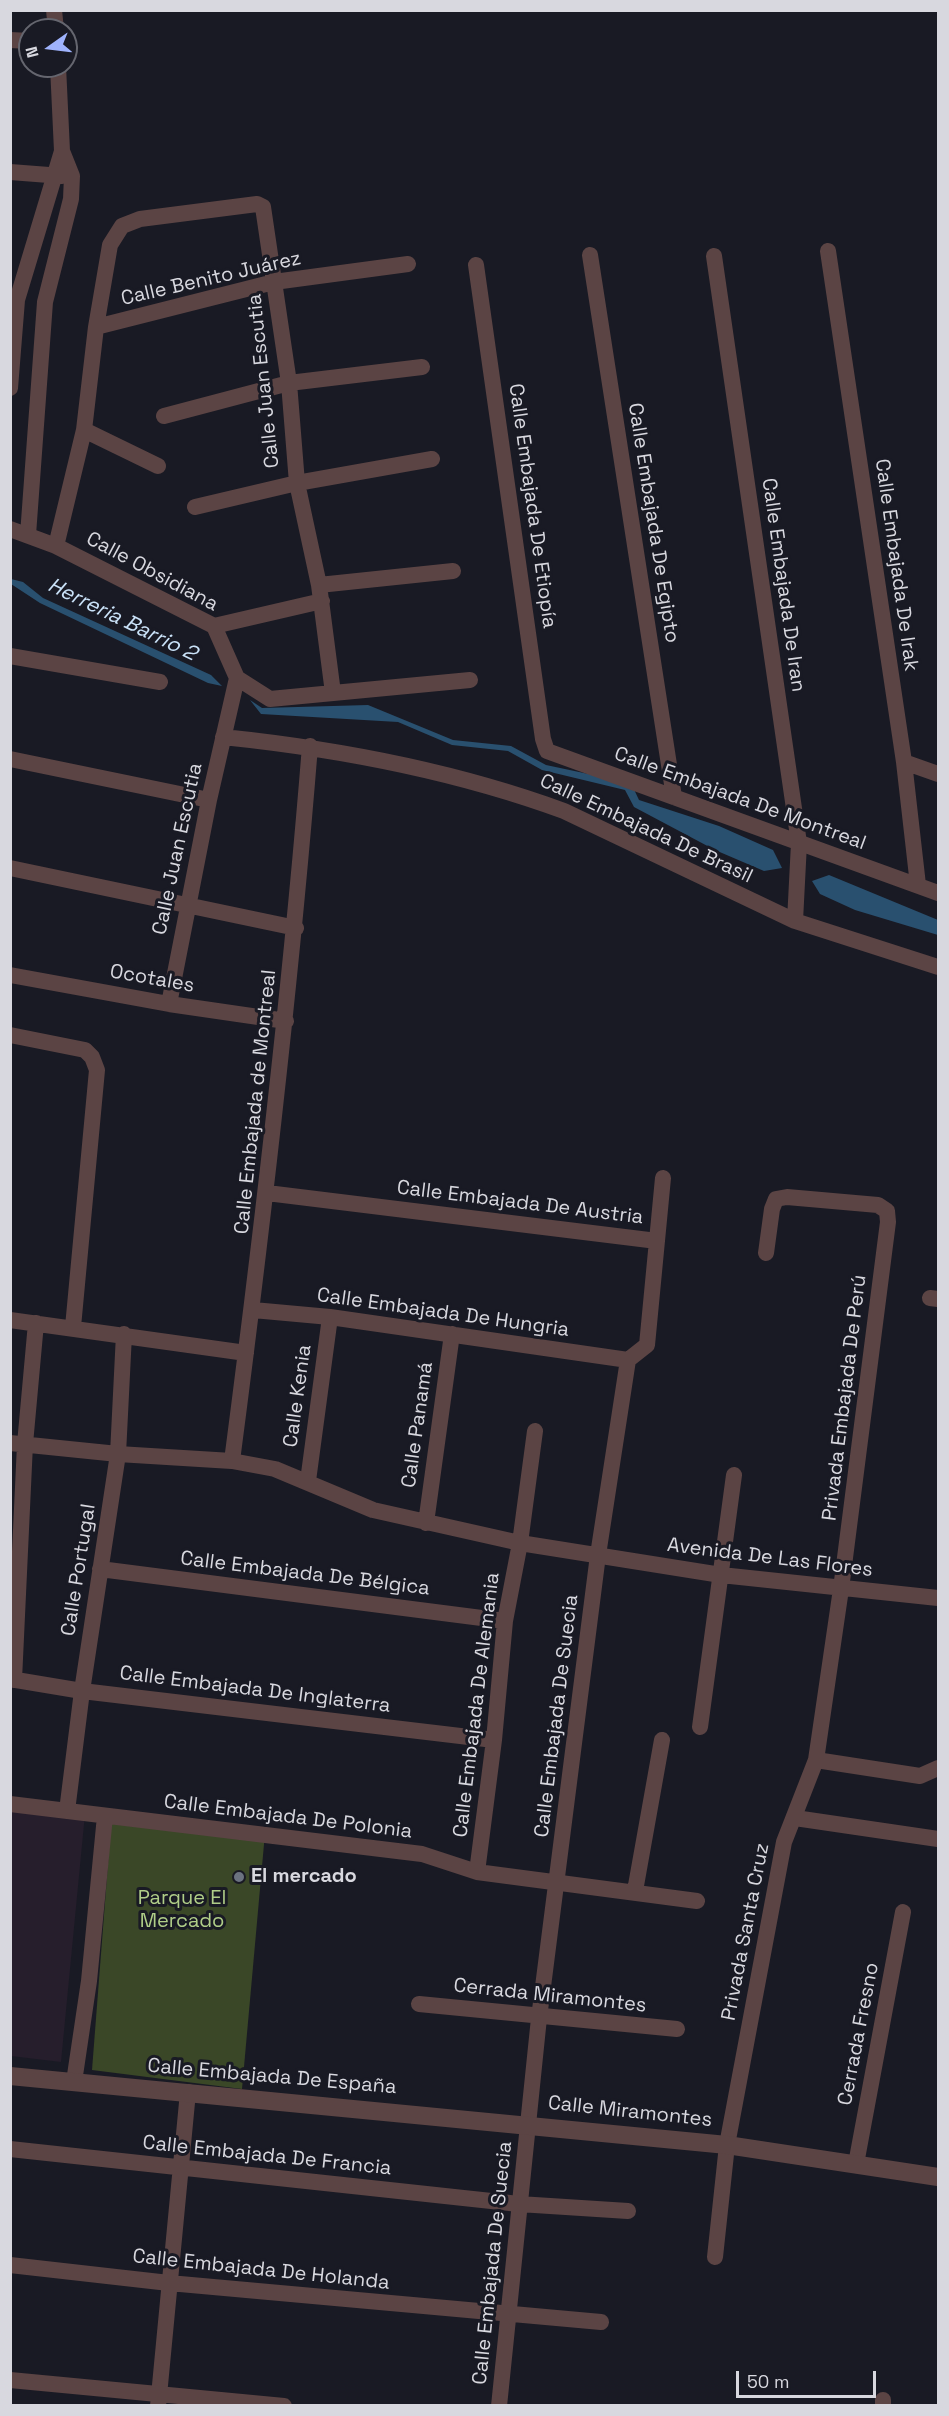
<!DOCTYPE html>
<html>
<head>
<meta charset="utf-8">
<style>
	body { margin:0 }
	#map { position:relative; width:949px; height:2416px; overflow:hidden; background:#191a24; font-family:"Space Grotesk",sans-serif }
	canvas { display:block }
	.frame { position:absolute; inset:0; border:12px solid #d8d8df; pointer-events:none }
	.north { position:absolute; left:18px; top:18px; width:60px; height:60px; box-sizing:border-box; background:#191a24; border:2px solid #65666f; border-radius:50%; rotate:256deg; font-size:16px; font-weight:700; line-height:24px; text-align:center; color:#d8d8df }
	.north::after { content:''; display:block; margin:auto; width:21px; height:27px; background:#9fb3fd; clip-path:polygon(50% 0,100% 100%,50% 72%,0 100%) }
	.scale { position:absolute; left:736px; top:2371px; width:140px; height:27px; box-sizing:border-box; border:3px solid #d8d8df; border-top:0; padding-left:8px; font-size:18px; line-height:21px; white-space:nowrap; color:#d8d8df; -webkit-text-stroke:4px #191a24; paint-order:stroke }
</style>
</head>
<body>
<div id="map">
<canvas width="949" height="2416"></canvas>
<div class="frame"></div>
<div class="north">N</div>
<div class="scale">50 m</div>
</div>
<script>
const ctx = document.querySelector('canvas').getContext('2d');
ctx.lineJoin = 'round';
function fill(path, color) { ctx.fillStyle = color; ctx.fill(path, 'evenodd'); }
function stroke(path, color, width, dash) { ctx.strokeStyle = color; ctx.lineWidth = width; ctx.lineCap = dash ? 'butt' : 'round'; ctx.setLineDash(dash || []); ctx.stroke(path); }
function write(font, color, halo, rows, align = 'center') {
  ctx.font = font + ' "Space Grotesk",sans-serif'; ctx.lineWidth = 6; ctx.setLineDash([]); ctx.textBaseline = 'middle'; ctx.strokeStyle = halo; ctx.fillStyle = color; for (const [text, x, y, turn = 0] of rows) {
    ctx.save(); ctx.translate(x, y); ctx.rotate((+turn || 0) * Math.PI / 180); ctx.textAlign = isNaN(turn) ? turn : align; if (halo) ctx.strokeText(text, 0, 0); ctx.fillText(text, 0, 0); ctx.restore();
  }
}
const commercial = new Path2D(`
	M11,1805L85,1814L61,2062L11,2056Z`);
const green = new Path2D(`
	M112,1812L265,1833L242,2089L92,2070Z`);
const water = new Path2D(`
	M11,579L23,582L43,598L211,675L222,686L208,683L40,603L11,584Z
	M250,700L262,708L368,705L453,740L511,746L546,765L631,783L639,800L719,826L773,850L782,868L764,871L715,850L634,807L625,790L542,770L508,751L452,745L398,722L261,714Z
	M829,875L938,920V935L855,910L820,894L812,881Z`);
const minor = new Path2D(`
	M54,10L56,30
	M10,40L30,41
	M10,172L62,176
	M828,251L904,762L918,885
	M590,255L674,797
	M714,256L799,843L795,921
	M476,265L543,739L547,751L938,893
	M96,327L274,282L408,264
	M10,388L17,300L62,151
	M164,416L289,383L422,367
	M84,430L158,466
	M195,507L297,483L432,459
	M10,529L56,546L214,626L237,678L209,800L169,1004
	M28,535L45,302L71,199L72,176L62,151L58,66
	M56,546L84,430L96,327L110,245L122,226L140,219L257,204L263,207L289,383L297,483L319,585L333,693
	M319,585L453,571
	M214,626L322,601
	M10,656L160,682
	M237,678L270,699L470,680
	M223,737C339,749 455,771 564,811L795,921L938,967
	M10,759L209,800
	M904,762L938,774
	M10,868L296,928
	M10,975L169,1004L286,1021
	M10,1035L85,1050L92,1057L97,1070L73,1327
	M267,1193L657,1241
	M930,1298L938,1299
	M253,1310L330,1317L628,1360
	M10,1320L246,1353
	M10,1443L118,1454L232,1461L275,1469L373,1510L520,1543L721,1575L938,1598
	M232,1461C263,1223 291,985 310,746
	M308,1481L330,1317
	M426,1523L452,1334
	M100,1569L505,1621
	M10,1679L82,1691L494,1740
	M14,1680L25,1444L36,1323
	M700,1727L734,1475
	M816,1760L920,1776L938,1768
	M10,1804L422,1854L477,1872L697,1901
	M67,1811L82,1691L118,1454L124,1334
	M795,1818L938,1839
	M477,1872L494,1740L505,1621L520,1543L535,1431
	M635,1891L662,1740
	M419,2004L677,2029
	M74,2082L89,1981L105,1816
	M10,2149L519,2204L628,2211
	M856,2164L903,1912
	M715,2257L727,2145L784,1842L816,1760L841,1589L888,1222L887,1211L878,1205L787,1197L776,1199L772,1209L766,1253
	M10,2265L169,2283L601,2322
	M10,2380L284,2406
	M158,2406L188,2092
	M499,2406L539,2018L598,1555L628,1360L647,1345L663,1178
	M883,2406V2400`);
const tertiary = new Path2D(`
	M10,2076L727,2145L938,2177`);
const markers = [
	[239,1877,6,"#6b7280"]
];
const streetNames = [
	["Calle Benito Juárez",211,279,-13],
	["Calle Juan Escutia",264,381,-96],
	["Calle Embajada De Etiopía",532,506,82],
	["Calle Embajada De Egipto",653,523,81],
	["Calle Embajada De Irak",896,565,82],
	["Calle Obsidiana",152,572,28],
	["Calle Embajada De Iran",783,585,82],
	["Calle Embajada De Montreal",740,799,20],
	["Calle Embajada De Brasil",646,829,25],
	["Calle Juan Escutia",178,849,-78],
	["Ocotales",152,979,10],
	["Calle Embajada de Montreal",256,1102,-84],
	["Calle Embajada De Austria",520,1203,7],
	["Calle Embajada De Hungria",443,1313,8],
	["Calle Kenia",298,1396,-82],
	["Privada Embajada De Perú",845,1398,-83],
	["Calle Panamá",418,1425,-82],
	["Avenida De Las Flores",770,1558,7],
	["Calle Portugal",79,1570,-81],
	["Calle Embajada De Bélgica",305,1574,7],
	["Calle Embajada De Inglaterra",255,1690,7],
	["Calle Embajada De Alemania",477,1705,-83],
	["Calle Embajada De Suecia",557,1716,-83],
	["Calle Embajada De Polonia",288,1817,7],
	["Privada Santa Cruz",746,1932,-79],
	["Cerrada Miramontes",550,1996,6],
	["Cerrada Fresno",859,2034,-79],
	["Calle Embajada De España",272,2077,5],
	["Calle Miramontes",630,2112,6],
	["Calle Embajada De Francia",267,2156,6],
	["Calle Embajada De Suecia",493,2263,-84],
	["Calle Embajada De Holanda",261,2270,6]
];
const poiNames = [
	["El mercado",251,1877]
];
const parkNames = [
	["Parque El",182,1899],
	["Mercado",182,1922]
];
const waterNames = [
	["Herreria Barrio 2",122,620,26]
];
fill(commercial, '#261e2c');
fill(green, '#3a4727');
fill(water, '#29506f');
stroke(minor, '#5b4444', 16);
stroke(tertiary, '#5b4444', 18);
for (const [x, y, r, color] of markers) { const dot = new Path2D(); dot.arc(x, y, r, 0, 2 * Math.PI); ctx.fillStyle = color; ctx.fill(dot); stroke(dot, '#191a24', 2); }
write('20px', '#d8d8df', '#191a24', streetNames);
write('bold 20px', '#d8d8df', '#191a24', poiNames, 'left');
write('20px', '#b0ce88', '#191a24', parkNames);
write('italic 21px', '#cae2f8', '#191a24', waterNames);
</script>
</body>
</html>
